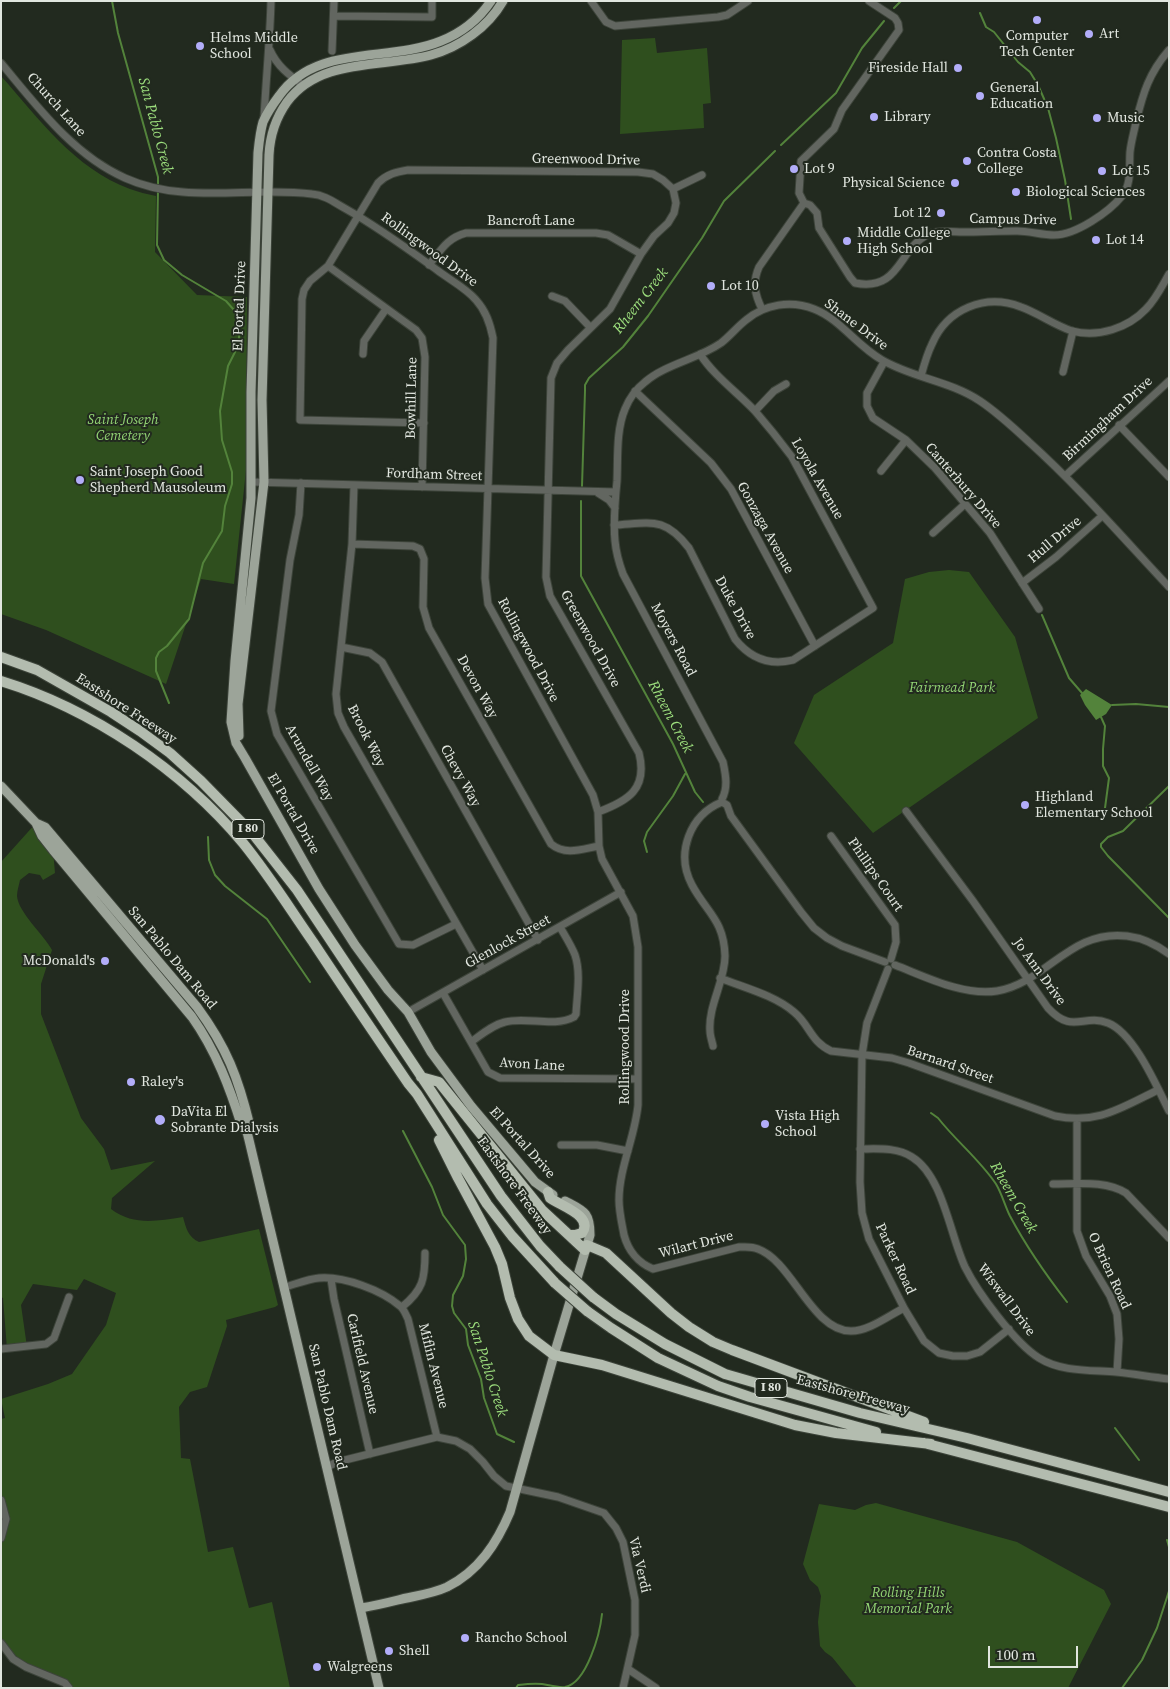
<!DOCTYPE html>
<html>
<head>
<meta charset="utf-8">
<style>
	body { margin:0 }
	#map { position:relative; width:1170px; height:1689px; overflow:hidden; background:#222a1f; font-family:"Source Serif 4",serif }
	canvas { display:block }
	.frame { position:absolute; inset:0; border:2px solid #e1e6df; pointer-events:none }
	.scale { position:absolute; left:988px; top:1646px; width:90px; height:22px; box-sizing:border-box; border:2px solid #e1e6df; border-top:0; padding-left:6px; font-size:15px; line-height:18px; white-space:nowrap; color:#e1e6df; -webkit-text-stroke:4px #222a1f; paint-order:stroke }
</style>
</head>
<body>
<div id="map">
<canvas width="1170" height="1689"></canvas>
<div class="frame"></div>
<div class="scale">100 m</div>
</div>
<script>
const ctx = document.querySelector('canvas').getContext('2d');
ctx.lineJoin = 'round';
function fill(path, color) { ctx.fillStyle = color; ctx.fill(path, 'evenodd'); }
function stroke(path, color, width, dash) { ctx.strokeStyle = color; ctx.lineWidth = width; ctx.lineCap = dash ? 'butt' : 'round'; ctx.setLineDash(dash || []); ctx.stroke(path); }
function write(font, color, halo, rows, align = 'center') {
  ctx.font = font + ' "Source Serif 4",serif'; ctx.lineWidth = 4; ctx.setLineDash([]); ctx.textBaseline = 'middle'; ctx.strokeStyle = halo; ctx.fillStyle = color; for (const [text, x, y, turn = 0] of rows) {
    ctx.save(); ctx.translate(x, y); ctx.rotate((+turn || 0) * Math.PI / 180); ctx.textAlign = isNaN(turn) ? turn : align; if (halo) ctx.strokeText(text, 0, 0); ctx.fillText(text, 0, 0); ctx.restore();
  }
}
const green = new Path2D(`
	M655,38L657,53L707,48L711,103L703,104L704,128L620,134L622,40Z
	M1,76C39,119 74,168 130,189C138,192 147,194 156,196L155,252L197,295L247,297L246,470L234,584L201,579L166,684L46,630L1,614Z
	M949,570L969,572L1015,637L1038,718L873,833L794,743L814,695L893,643L905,579L929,572Z
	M36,823L53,850L55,873L43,880L40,875L29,873L20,880C19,885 17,891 17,896C18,912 44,935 52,950L41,984V1014L81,1118L104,1149L111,1170L155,1161L112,1198L111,1209C134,1226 156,1221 183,1217C186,1228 188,1237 199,1242L259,1229L278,1305L275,1307L226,1320L227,1326L207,1387L190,1392L179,1407L181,1458L190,1459L208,1552L233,1547L249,1608L272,1602L290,1688H69L26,1667L1,1643V1538L4,1533L1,1500V1419L5,1418L1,1399L48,1384L72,1374L106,1325L116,1293L84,1279L77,1290L33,1284L21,1305L27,1347L7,1349L3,1298L1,1297V862Z
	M876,1503L1017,1542L1104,1590L1111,1604L1068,1688H857L832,1657L825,1652L820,1646L818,1622L821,1596L818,1587L810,1580L803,1564L819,1504L855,1510L866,1505Z`);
const water = new Path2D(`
	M1086,689L1112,705L1106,714L1096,720L1085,705L1080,695Z`);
const stream = new Path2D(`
	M112,1L118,33L158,177V185
	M894,8L901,1
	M980,13L986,27L994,32L1018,62L1030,72L1038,85L1048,108L1056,138L1065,180L1071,219
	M781,145L836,93L862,48L884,21
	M158,190L157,245L164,260L182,275L226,301L234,310L239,323V344L228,366L220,411L222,440L232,472V484L225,506L222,531L203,563L189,619L167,646L159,652L156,658V671L169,703
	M582,486L585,391V385L589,378L623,347L648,316L702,238L724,201L775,151
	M581,501V576L673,744L695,792L703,802
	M1042,615L1069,678L1082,693
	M1112,705L1136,704L1169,707
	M1101,717L1105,726L1103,749V766L1109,778L1105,808
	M1169,786L1123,831L1108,837L1101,844V847L1108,856L1169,918
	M208,837L209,860L215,875L225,886L267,919L310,982
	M647,852L644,841L647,832L673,796L685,774
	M931,1113L938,1118C956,1141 979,1159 996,1184C1002,1194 1005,1206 1010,1216C1026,1246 1046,1275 1067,1302
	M403,1131L432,1187L443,1215L465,1245L466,1259L463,1276L453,1295L452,1306L454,1313L466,1329L468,1345L481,1379L484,1398L497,1434L514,1442
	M1115,1428L1139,1460
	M1167,1540L1169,1547
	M516,1688L518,1685C526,1684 534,1683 542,1684C549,1685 558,1688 565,1687C587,1683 600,1633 602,1614
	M1122,1688L1142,1660L1157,1628L1169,1591`);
const minor = new Path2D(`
	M591,1L606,22L615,26L718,17L727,15L748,1
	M334,16L432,17V1
	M270,50C277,66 289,75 303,85
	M332,51L334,1
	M1,63C37,106 73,155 125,178C185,205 249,186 312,194C325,195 335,203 346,209C378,227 408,249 437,270C450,280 466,288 476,300C486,311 490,323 493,338L485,578L488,604L593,795L598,812L599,846L602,859L633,916L638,947V1105C635,1137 619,1168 619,1200C619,1212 622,1224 624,1235C628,1250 638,1263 653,1269L739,1247C745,1247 752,1246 758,1249C792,1261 812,1331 851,1331C869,1331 888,1316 904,1308
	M264,118C266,79 270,40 271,1
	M673,189L702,175
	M804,203L810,205L817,213L819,228L850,277L855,283C901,292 898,248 929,234C938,230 953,232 963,232C981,232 999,231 1017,231C1029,231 1042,235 1054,235C1076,235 1109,212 1122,196C1132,184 1129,166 1130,152C1131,142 1134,132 1136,122C1143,93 1149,73 1169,50
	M804,203L799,193L801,161L834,129L842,110L899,30L898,23L895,18L869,1
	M429,265C441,250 447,238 466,233H596L608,235L641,254
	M328,266L416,330L422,338L425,357L422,487
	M552,296L565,301L590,327
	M762,309C755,295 752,283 759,267L804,203
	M363,354L364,341L386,309
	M884,362L867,393V406L873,418L906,440L935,468L990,533L1039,609
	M1063,372L1073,331
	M921,376C924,365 927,354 932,344C947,309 985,293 1021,307C1038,313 1054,325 1072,331C1098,338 1128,328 1146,309C1156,299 1162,286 1169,274
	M635,391L711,463L731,489L815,646
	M755,411L774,391L786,384
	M424,423L300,420L302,299L304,290L310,281L328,266L378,183C387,174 396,172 408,170L638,172L653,174L663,180L673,189L676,203L674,213L668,223L654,236L641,254L610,309L568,350L557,363L551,378L546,577L550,596L639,753C648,789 628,801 598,812
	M1119,425L1169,477
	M881,471L906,440
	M1065,476L1169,381
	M252,482L616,492
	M301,483L299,515L290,560L271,711L277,734L399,944L413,945L456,924
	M354,485L352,544L336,694L338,713L344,727L483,970
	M598,493L609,500L615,508
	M614,525C651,523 664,516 689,548L735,639C750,658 769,666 793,660L873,608L792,457C780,441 768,426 755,411C737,392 714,376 700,354
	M933,533L965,504
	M352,544L413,546L420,549L424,559L423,607L429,628L551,844C566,856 582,849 599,846
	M1022,583L1056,557L1102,516
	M341,647L370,653L382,662L538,940
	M906,811L973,901L1048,1008C1073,1035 1083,1013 1108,1023C1134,1033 1157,1087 1169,1111
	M831,836L895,925L896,942L891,959
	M885,962L842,946L827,938L814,928L801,912L731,816L727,805L722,802V799C728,788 726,776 723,762L623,574C619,563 616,552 615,541C613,521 615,501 617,481C618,458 616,430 625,409C629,399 636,389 645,382C666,364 698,359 721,343C730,336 737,327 746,320C765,304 791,300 814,309C840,319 857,346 882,360C913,378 950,381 980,401C998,413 1014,428 1029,442C1079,487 1123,538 1169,587
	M895,965C926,977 963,996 997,991C1046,983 1070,929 1127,936C1143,938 1157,945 1169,954
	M888,969L867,1023L862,1055L860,1182L862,1213L869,1239L904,1308L924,1341L939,1353L953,1356H967L980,1352L1009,1329
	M720,978C745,988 774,995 794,1012C810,1025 810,1041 831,1051L892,1058L909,1063L1055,1116C1098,1125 1122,1107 1158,1090
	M443,993L488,1072L500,1078L638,1079
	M408,1012L621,892
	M471,1042C481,1035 492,1025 505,1022C527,1016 553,1028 574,1017L576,1014C577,995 581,973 575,955C571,945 565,936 560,927
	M713,1046C712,1041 710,1036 710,1031C708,1006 725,981 725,956C724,920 707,913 692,885C675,853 690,815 722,802
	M1077,1120V1231L1086,1256L1110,1296L1117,1314L1119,1339L1117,1372
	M561,1145H597L628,1151
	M860,1149C877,1149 897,1147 912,1157C943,1176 950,1235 965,1267C978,1293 1015,1343 1039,1358C1061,1372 1091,1370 1116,1372C1134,1374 1151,1377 1169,1379
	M1053,1184C1077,1184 1106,1180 1126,1193L1169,1238
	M331,1279L334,1299L370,1454
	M285,1287C296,1284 308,1279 319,1278C344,1276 381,1290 400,1306C404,1309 406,1315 408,1319L437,1437
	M402,1307C423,1290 425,1279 425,1253
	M1,1349L46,1344L54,1338L69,1297
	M327,1467L337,1462L437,1437L456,1441L470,1449L483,1462L494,1476L506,1486L558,1497L604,1513L616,1528L623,1542L635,1600V1635L623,1688
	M1,1500L6,1519L1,1538
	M1,1643L13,1659L26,1667L65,1683L69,1688
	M628,1669L656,1688`);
const major = new Path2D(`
	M491,1C479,19 461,33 441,41C388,63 316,43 279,96C273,104 267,113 263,122C260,132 259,143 258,153L251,392V498L235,661L231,722L236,743L245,758L319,889L355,945L388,990L408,1012L431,1052L471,1106L535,1182L553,1195
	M239,736L238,704L264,482L262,400L269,155C270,135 275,119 287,102C320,57 383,68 431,55C460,47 488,27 503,1
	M1,786L36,823L42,836L53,850L192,1017C216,1051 230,1088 242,1127L247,1132L249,1140L379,1688
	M36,823L45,827L197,1007C227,1048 238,1077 250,1126L247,1132
	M361,1608C373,1606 386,1603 398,1600C414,1596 432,1594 447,1587C479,1571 497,1543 510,1512L554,1355L590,1235C590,1212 584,1211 565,1201`);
const highway = new Path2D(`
	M1,657L37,670L111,712L140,731L170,753L201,781L253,834L297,890L501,1196L540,1246L560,1267
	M1,681C92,709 182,770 243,843C269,875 290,909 313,942C344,989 376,1036 408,1083L417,1094L487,1204L512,1236L555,1283
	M421,1077L439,1082L542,1210L585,1250
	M439,1140L458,1178L495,1247L502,1264L510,1298L518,1319L529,1336L554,1355L602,1365L795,1425L836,1433L931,1444
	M548,1192L550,1198C561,1206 594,1216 582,1233L575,1235H569
	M587,1245L606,1253L671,1313L689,1327L713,1342L732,1350L924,1422
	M593,1297L616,1314L665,1344L725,1374L860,1413L967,1438L1169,1492
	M587,1311L611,1328L658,1358L718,1386L750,1397L876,1432
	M924,1443L1169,1507`);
const highwayBridge = new Path2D(`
	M560,1267L593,1297
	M555,1283L587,1311`);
const markers = [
	[1037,20,5,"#b2adf9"],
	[1089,34,5,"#b2adf9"],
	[200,46,5,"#b2adf9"],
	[958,68,5,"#b2adf9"],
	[980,96,5,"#b2adf9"],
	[874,117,5,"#b2adf9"],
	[1097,118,5,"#b2adf9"],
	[967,161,5,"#b2adf9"],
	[794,169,5,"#b2adf9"],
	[1102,171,5,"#b2adf9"],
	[955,183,5,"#b2adf9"],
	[1016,192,5,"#b2adf9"],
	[941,213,5,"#b2adf9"],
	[1096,240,5,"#b2adf9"],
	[847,241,5,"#b2adf9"],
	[711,286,5,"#b2adf9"],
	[80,480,5,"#b2adf9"],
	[1025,805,5,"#b2adf9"],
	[105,961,5,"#b2adf9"],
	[131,1082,5,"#b2adf9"],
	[160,1120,6,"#b2adf9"],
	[765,1124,5,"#b2adf9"],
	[465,1638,5,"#b2adf9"],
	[389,1651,5,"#b2adf9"],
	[317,1667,5,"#b2adf9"]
];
const shields = [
	[248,829,32],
	[771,1388,32]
];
const shieldNames = [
	["I 80",248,829],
	["I 80",771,1388]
];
const poiNames = [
	["Art",1099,34],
	["Computer",1037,36,"center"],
	["Tech Center",1037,52,"center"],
	["Helms Middle",210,38],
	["School",210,54],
	["Fireside Hall",948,68,"right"],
	["General",990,88],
	["Education",990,104],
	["Library",884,117],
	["Music",1107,118],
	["Contra Costa",977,153],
	["College",977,169],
	["Lot 9",804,169],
	["Lot 15",1112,171],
	["Physical Science",945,183,"right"],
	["Biological Sciences",1026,192],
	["Lot 12",931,213,"right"],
	["Middle College",857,233],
	["High School",857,249],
	["Lot 14",1106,240],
	["Lot 10",721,286],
	["Saint Joseph Good",90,472],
	["Shepherd Mausoleum",90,488],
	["Highland",1035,797],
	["Elementary School",1035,813],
	["McDonald's",95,961,"right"],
	["Raley's",141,1082],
	["DaVita El",171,1112],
	["Sobrante Dialysis",171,1128],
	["Vista High",775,1116],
	["School",775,1132],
	["Rancho School",475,1638],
	["Shell",399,1651],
	["Walgreens",327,1667]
];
const streetNames = [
	["Church Lane",56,105,48],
	["Greenwood Drive",586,160,1],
	["Campus Drive",1013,220,1],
	["Bancroft Lane",531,221],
	["Rollingwood Drive",429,250,36],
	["El Portal Drive",240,306,-88],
	["Shane Drive",856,325,37],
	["Bowhill Lane",412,398,-89],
	["Birmingham Drive",1108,419,-43],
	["Fordham Street",434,475,2],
	["Loyola Avenue",817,479,60],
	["Canterbury Drive",963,486,49],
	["Gonzaga Avenue",765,528,61],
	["Hull Drive",1055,540,-40],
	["Duke Drive",735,608,61],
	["Greenwood Drive",590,639,61],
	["Moyers Road",673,640,62],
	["Rollingwood Drive",528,650,62],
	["Devon Way",477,687,61],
	["Eastshore Freeway",126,709,33],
	["Brook Way",366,736,63],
	["Arundell Way",309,763,61],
	["Chevy Way",460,776,61],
	["El Portal Drive",293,814,60],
	["Phillips Court",875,875,55],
	["Glenlock Street",508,942,-29],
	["San Pablo Dam Road",172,958,50],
	["Jo Ann Drive",1039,972,54],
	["Rollingwood Drive",625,1047,-90],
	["Avon Lane",532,1065,3],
	["Barnard Street",950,1065,19],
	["El Portal Drive",522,1143,48],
	["Eastshore Freeway",514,1186,54],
	["Wilart Drive",696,1245,-14],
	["Parker Road",895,1259,65],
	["O Brien Road",1109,1271,65],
	["Wiswall Drive",1006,1300,53],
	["Carlfield Avenue",362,1364,77],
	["Miflin Avenue",433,1366,76],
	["Eastshore Freeway",853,1395,15],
	["San Pablo Dam Road",327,1407,77],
	["Via Verdi",639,1565,77]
];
const parkNames = [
	["Saint Joseph",123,420],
	["Cemetery",123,436],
	["Fairmead Park",952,688],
	["Rolling Hills",908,1593],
	["Memorial Park",908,1609]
];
const waterNames = [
	["San Pablo Creek",155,126,75],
	["Rheem Creek",641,301,-52],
	["Rheem Creek",670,717,62],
	["Rheem Creek",1013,1198,60],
	["San Pablo Creek",487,1369,72]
];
fill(green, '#2f4f1e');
fill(water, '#53833b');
stroke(stream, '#53833b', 2);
stroke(minor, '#3d443a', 9);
stroke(major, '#3d443a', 11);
stroke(highway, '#3d443a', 12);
stroke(minor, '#626660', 7);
stroke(major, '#9ca499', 9);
stroke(highway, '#b3bcaf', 10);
stroke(highwayBridge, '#3d443a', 12, []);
stroke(highwayBridge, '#b3bcaf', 10);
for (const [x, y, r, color] of markers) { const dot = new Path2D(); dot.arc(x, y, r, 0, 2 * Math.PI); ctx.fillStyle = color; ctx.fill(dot); stroke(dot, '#222a1f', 2); }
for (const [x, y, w] of shields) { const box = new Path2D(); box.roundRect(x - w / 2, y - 9.5, w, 19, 4); ctx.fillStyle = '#222a1f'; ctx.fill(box); stroke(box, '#e1e6df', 1); }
write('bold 12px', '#e1e6df', null, shieldNames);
write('14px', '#e1e6df', '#222a1f', poiNames, 'left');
write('14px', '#e1e6df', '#222a1f', streetNames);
write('italic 14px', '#93d574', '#222a1f', parkNames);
write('italic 15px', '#9cde7d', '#222a1f', waterNames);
</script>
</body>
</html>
